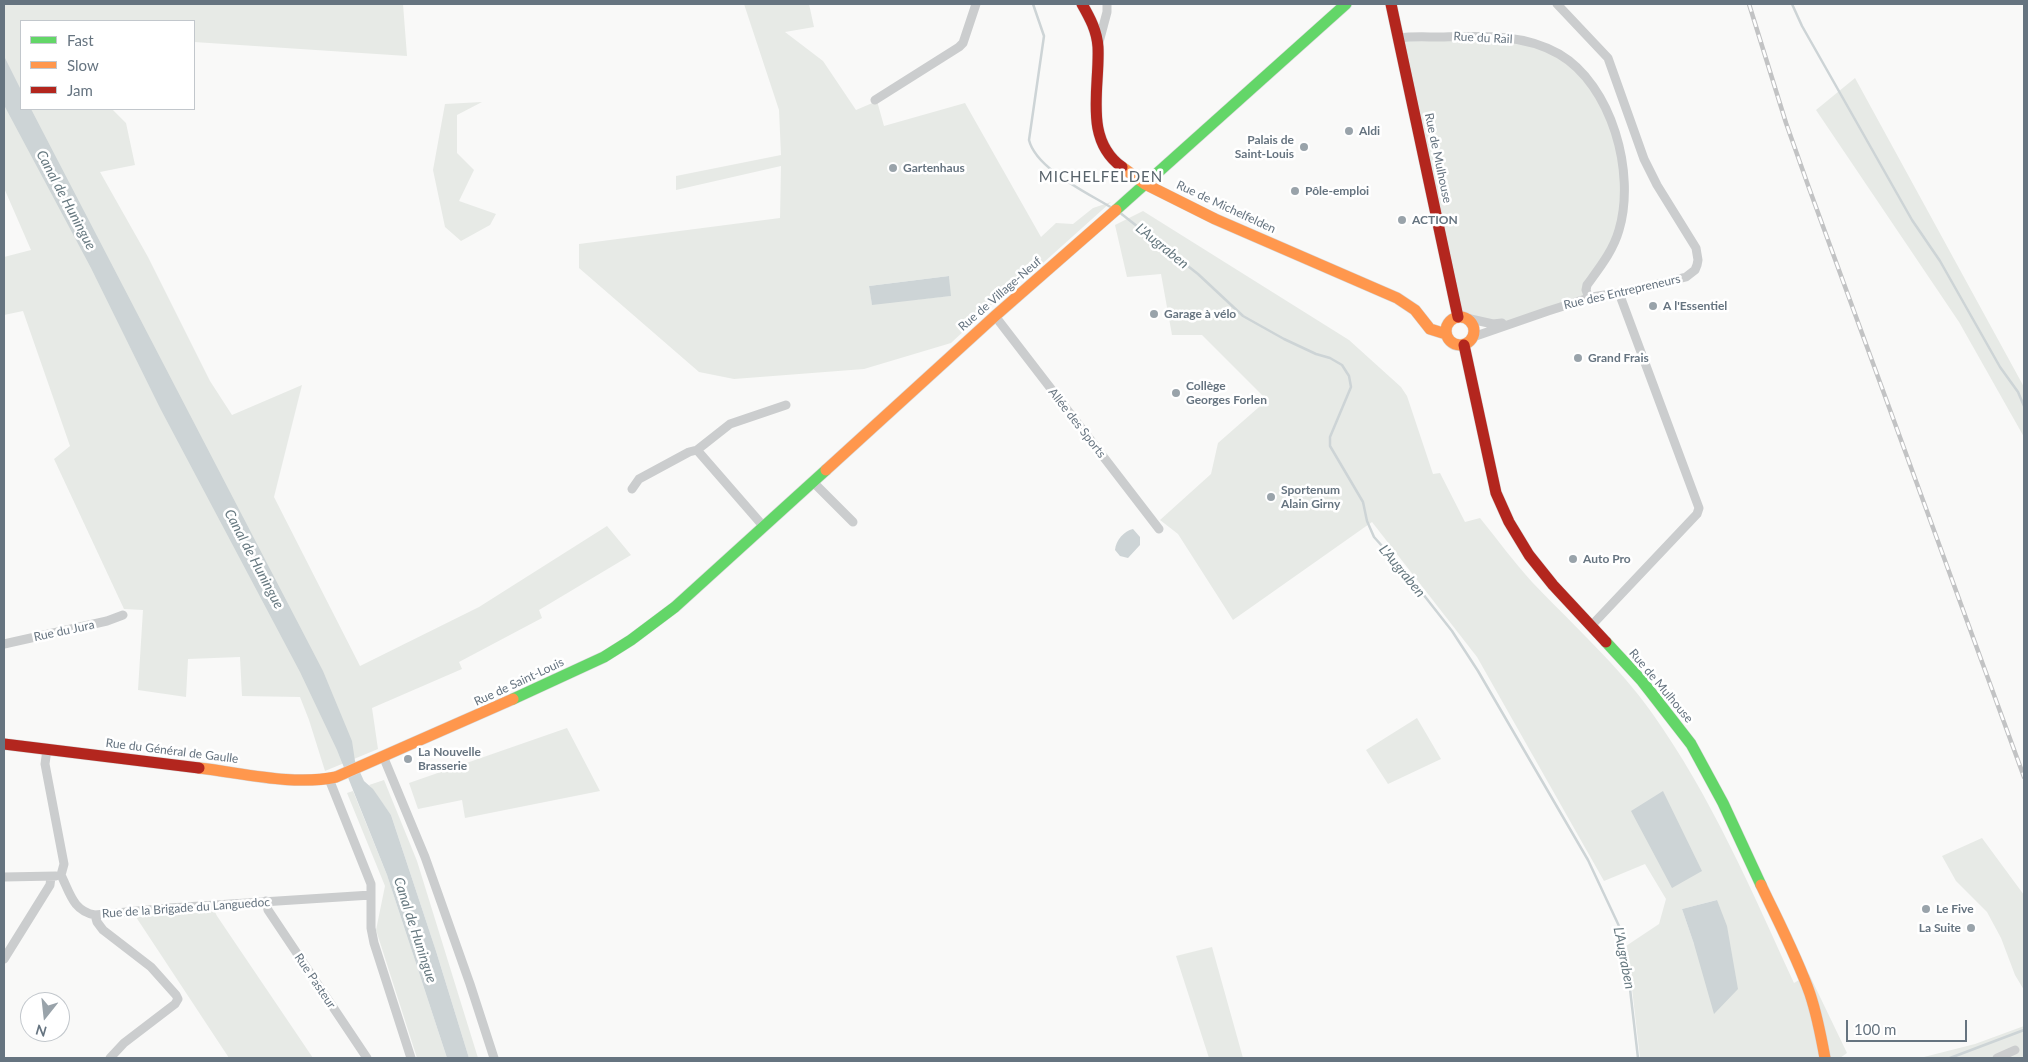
<!DOCTYPE html>
<html>
<head>
<meta charset="utf-8">
<style>
	body { margin:0 }
	#map { position:relative; width:2028px; height:1062px; overflow:hidden; background:#f9f9f8; font-family:Lato,sans-serif }
	canvas { display:block }
	.frame { position:absolute; inset:0; border:5px solid #667480; pointer-events:none }
	.legend { position:absolute; left:20px; top:20px; width:175px; height:90px; box-sizing:border-box; background:#fff; border:1px solid #c2c7cc; margin:0; padding:6px 9px; list-style:none; font-size:15px; color:#667480 }
	.legend li { display:flex; align-items:center; gap:10px; height:25px }
	.legend b { width:25px; border:1px solid #c2c7cc }
	.north { position:absolute; left:20px; top:992px; width:50px; height:50px; box-sizing:border-box; background:#fff; border:1px solid #c2c7cc; border-radius:50%; rotate:196deg; font-size:14px; font-weight:700; line-height:20px; text-align:center; color:#667480 }
	.north::after { content:''; display:block; margin:auto; width:18px; height:22px; background:#99a3aa; clip-path:polygon(50% 0,100% 100%,50% 72%,0 100%) }
	.scale { position:absolute; left:1846px; top:1020px; width:121px; height:22px; box-sizing:border-box; border:2px solid #667480; border-top:0; padding-left:6px; font-size:15px; line-height:18px; white-space:nowrap; color:#667480; -webkit-text-stroke:4px #fff; paint-order:stroke }
</style>
</head>
<body>
<div id="map">
<canvas width="2028" height="1062"></canvas>
<div class="frame"></div>
<ul class="legend">
<li><b style="height:6px;background:#63d668"></b>Fast</li>
<li><b style="height:6px;background:#ff974d"></b>Slow</li>
<li><b style="height:6px;background:#b3261e"></b>Jam</li>
</ul>
<div class="north">N</div>
<div class="scale">100 m</div>
</div>
<script>
const ctx = document.querySelector('canvas').getContext('2d');
ctx.lineJoin = 'round';
function fill(path, color) { ctx.fillStyle = color; ctx.fill(path, 'evenodd'); }
function stroke(path, color, width, dash) { ctx.strokeStyle = color; ctx.lineWidth = width; ctx.lineCap = dash ? 'butt' : 'round'; ctx.setLineDash(dash || []); ctx.stroke(path); }
function write(font, color, halo, rows, align = 'center') {
  ctx.font = font + ' Lato,sans-serif'; ctx.lineWidth = 5; ctx.setLineDash([]); ctx.textBaseline = 'middle'; ctx.strokeStyle = halo; ctx.fillStyle = color; for (const [text, x, y, turn = 0] of rows) {
    ctx.save(); ctx.translate(x, y); ctx.rotate((+turn || 0) * Math.PI / 180); ctx.textAlign = isNaN(turn) ? turn : align; if (halo) ctx.strokeText(text, 0, 0); ctx.fillText(text, 0, 0); ctx.restore();
  }
}
const green = new Path2D(`
	M4,4H403L407,56L194,42V21H21V109H112L126,123L135,165L100,172L148,257L210,381L232,415L302,385L274,497L360,666L479,607L607,526L631,555L539,610L542,618L459,662L462,669L372,708L378,749L325,771L309,720L300,697L242,696L240,657L188,659L186,697L138,690L143,610L124,609L54,459L70,446L23,311L4,315V257L31,250L4,188Z
	M744,4H809L814,27L785,32L823,61L856,110L877,101L884,126L965,103L1041,237L1056,223L1073,224L1093,208L1111,202L1033,272L1030,269L951,343L864,369L734,379L699,372L579,268V244L780,218L781,166L676,190V176L781,155L779,110ZM949,276L950,296L872,304L869,286Z
	M1404,37L1522,40L1573,64L1609,116L1625,177L1619,230L1587,285L1589,298L1512,323L1475,318L1463,313Z
	M1855,78L2024,387V437L1959,322L1816,110Z
	M482,102L457,115V153L474,170L459,201L496,214L490,225L461,241L445,227L433,170L445,104Z
	M1143,211L1349,340L1401,387L1407,396L1433,474L1440,473L1465,522L1480,518C1497,539 1514,562 1532,582C1573,625 1618,665 1652,713C1711,796 1752,891 1794,983L1809,974L1847,1053L1840,1058H1640L1628,954L1623,948L1659,924L1666,899L1645,864L1604,881L1477,657L1372,522L1233,620L1178,534L1160,520L1211,474L1218,443L1267,400L1202,335H1172L1161,274L1127,277L1115,225ZM1717,900L1694,944L1682,909Z
	M1417,718L1441,759L1388,784L1366,750Z
	M567,728L600,791L465,818L462,800L418,809L409,783Z
	M384,780L417,861L478,1058H469L436,951L391,815L369,785Z
	M353,791L387,875L447,1058H417L376,930L385,886L347,793Z
	M1982,838L2024,895V990L2015,975L2001,938L1987,912L1956,881L1942,856Z
	M214,910L217,916L313,1058H229L136,917L210,912Z
	M1212,947L1243,1058H1209L1176,956Z
	M2024,1026V1057L2022,1058H1920L1975,1044Z`);
const water = new Path2D(`
	M4,56L21,90V109H31L323,671L352,741L355,761L364,781L373,789L391,815L436,951L469,1058H447L387,875L337,750L300,672L160,408L91,268L4,105Z
	M949,276L951,296L872,305L869,286Z
	M1133,529L1140,537V545L1128,558L1120,556L1115,550C1116,540 1124,531 1133,529Z
	M1663,791L1702,871L1672,888L1631,811Z
	M1717,900L1727,926L1738,989L1714,1014L1694,944L1682,909Z`);
const stream = new Path2D(`
	M1033,4L1044,36L1029,140C1036,169 1088,193 1112,208
	M1792,4L1802,26L1912,220L1940,261L2000,367L2018,392L2024,406
	M1119,212L1198,274L1243,316L1284,339L1316,354L1330,358L1342,365L1349,376L1351,387L1330,437V446L1363,502L1367,521L1374,537L1408,575L1452,631L1478,671L1588,860L1619,926L1627,963L1638,1058
	M1950,1058L2024,1030`);
const street = new Path2D(`
	M1399,38C1412,36 1427,37 1440,37C1480,36 1523,33 1559,54C1612,85 1636,173 1619,230C1613,251 1600,267 1587,285L1586,290L1589,298
	M1099,42L1107,12V4
	M875,100L959,47L963,43L976,4
	M995,316L1159,529
	M1466,318L1493,324L1502,323
	M1473,337L1548,311L1592,297L1630,291L1686,277L1695,270L1697,265L1698,260L1696,248L1657,185L1644,159L1608,58L1557,4
	M697,450L764,527
	M813,482L853,522
	M632,489L639,479L689,452L697,450L730,424L786,405
	M1591,626L1697,514L1699,508L1619,293
	M4,644L107,621L123,615
	M47,749L45,764L64,864L61,875
	M383,756L425,857L470,984L494,1058
	M329,779L371,884V928L374,943L411,1058
	M61,875C70,893 73,911 95,915L169,908L371,895
	M4,877L56,876
	M266,901L268,910L367,1058
	M95,915L97,922L103,930L151,967L176,995L178,999L175,1004L124,1043L110,1058
	M4,959L50,885L51,877
	M1997,1058L2015,1050`);
const fast = new Path2D(`
	M1116,210L1346,4
	M1606,642L1642,681L1691,744L1723,803L1761,885
	M513,699L604,657L631,640L675,607L826,470`);
const slow = new Path2D(`
	M1122,167L1145,184L1215,219L1397,298L1415,310L1430,329L1446,334
	M1446 331a14 14 0 1 1 28 0a14 14 0 1 1-28 0Z
	M826,470L995,316L1116,210
	M199,768C243,773 293,786 336,777L513,699
	M1761,885C1778,921 1797,957 1810,994C1817,1015 1821,1036 1825,1058`);
const jam = new Path2D(`
	M1082,4C1090,18 1097,31 1098,47C1100,88 1083,139 1122,167
	M1391,4L1458,317
	M1464,345L1496,493L1509,522L1529,555L1553,585L1606,642
	M4,744L199,768`);
const rail = new Path2D(`
	M1749,4L1786,123L1809,188L2024,777`);
const markers = [
	[1349,131,5,"#99a3aa"],
	[1304,147,5,"#99a3aa"],
	[893,168,5,"#99a3aa"],
	[1295,191,5,"#99a3aa"],
	[1402,220,5,"#99a3aa"],
	[1653,306,5,"#99a3aa"],
	[1154,314,5,"#99a3aa"],
	[1578,358,5,"#99a3aa"],
	[1176,393,5,"#99a3aa"],
	[1271,497,5,"#99a3aa"],
	[1573,559,5,"#99a3aa"],
	[408,759,5,"#99a3aa"],
	[1926,909,5,"#99a3aa"],
	[1971,928,5,"#99a3aa"]
];
const streetNames = [
	["Rue du Rail",1483,38,3],
	["Rue de Mulhouse",1438,158,78],
	["Rue de Michelfelden",1226,207,25],
	["Rue des Entrepreneurs",1622,292,-13],
	["Rue de Village-Neuf",1000,294,-41],
	["Allée des Sports",1077,423,52],
	["Rue du Jura",64,631,-12],
	["Rue de Saint-Louis",519,682,-25],
	["Rue de Mulhouse",1661,686,50],
	["Rue du Général de Gaulle",172,751,7],
	["Rue de la Brigade du Languedoc",186,908,-4],
	["Rue Pasteur",315,981,56]
];
const poiNames = [
	["Aldi",1359,131],
	["Palais de",1294,140,"right"],
	["Saint-Louis",1294,154,"right"],
	["Gartenhaus",903,168],
	["Pôle-emploi",1305,191],
	["ACTION",1412,220],
	["A l'Essentiel",1663,306],
	["Garage à vélo",1164,314],
	["Grand Frais",1588,358],
	["Collège",1186,386],
	["Georges Forlen",1186,400],
	["Sportenum",1281,490],
	["Alain Girny",1281,504],
	["Auto Pro",1583,559],
	["La Nouvelle",418,752],
	["Brasserie",418,766],
	["Le Five",1936,909],
	["La Suite",1961,928,"right"]
];
const waterNames = [
	["Canal de Huningue",66,200,62],
	["L'Augraben",1162,246,39],
	["Canal de Huningue",254,559,62],
	["L'Augraben",1402,571,50],
	["Canal de Huningue",415,930,72],
	["L'Augraben",1624,958,79]
];
const quarterNames = [
	["MICHELFELDEN",1101,177]
];
fill(green, '#e7eae6');
fill(water, '#cdd4d6');
stroke(stream, '#cdd4d6', 2.5);
stroke(fast, '#d6d6d7', 12);
stroke(slow, '#d6d6d7', 12);
stroke(jam, '#d6d6d7', 12);
stroke(street, '#cbcdce', 9);
stroke(fast, '#63d668', 11);
stroke(slow, '#ff974d', 11);
stroke(jam, '#b3261e', 11);
stroke(rail, '#c2c3c4', 4.5);
stroke(rail, '#fff', 2.5, [8]);
for (const [x, y, r, color] of markers) { const dot = new Path2D(); dot.arc(x, y, r, 0, 2 * Math.PI); ctx.fillStyle = color; ctx.fill(dot); stroke(dot, '#fff', 2); }
write('12px', '#667480', '#fff', streetNames);
write('bold 12px', '#667480', '#fff', poiNames, 'left');
write('italic 14px', '#677980', '#fff', waterNames);
ctx.letterSpacing = '1px';
write('15px', '#58636b', '#fff', quarterNames);
ctx.letterSpacing = '0px';
</script>
</body>
</html>
